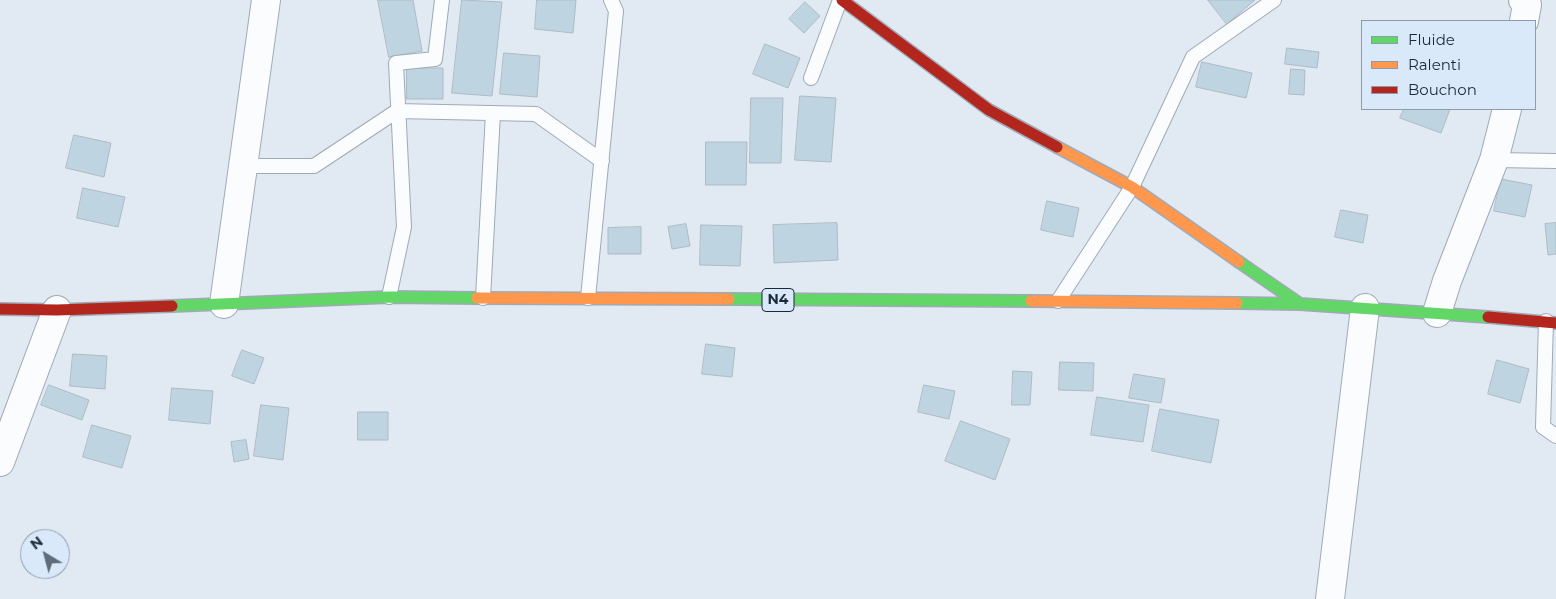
<!DOCTYPE html>
<html>
<head>
<meta charset="utf-8">
<style>
	body { margin:0 }
	#map { position:relative; width:1556px; height:599px; overflow:hidden; background:#e1e9f2; font-family:Montserrat,sans-serif }
	canvas { display:block }
	.legend { position:absolute; left:1361px; top:20px; width:175px; height:90px; box-sizing:border-box; background:#d9e9fa; border:1px solid #8d9cad; margin:0; padding:6px 9px; list-style:none; font-size:15px; color:#1b2939 }
	.legend li { display:flex; align-items:center; gap:10px; height:25px }
	.legend b { width:25px; border:1px solid #8d9cad }
	.north { position:absolute; left:20px; top:529px; width:50px; height:50px; box-sizing:border-box; background:#d9e9fa; border:1px solid #8d9cad; border-radius:50%; rotate:323deg; font-size:14px; font-weight:700; line-height:20px; text-align:center; color:#1b2939 }
	.north::after { content:''; display:block; margin:auto; width:18px; height:22px; background:#606c7a; clip-path:polygon(50% 0,100% 100%,50% 72%,0 100%) }
</style>
</head>
<body>
<div id="map">
<canvas width="1556" height="599"></canvas>
<ul class="legend">
<li><b style="height:6px;background:#63d668"></b>Fluide</li>
<li><b style="height:6px;background:#ff974d"></b>Ralenti</li>
<li><b style="height:6px;background:#b3261e"></b>Bouchon</li>
</ul>
<div class="north">N</div>
</div>
<script>
const ctx = document.querySelector('canvas').getContext('2d');
ctx.lineJoin = 'round';
function fill(path, color) { ctx.fillStyle = color; ctx.fill(path, 'evenodd'); }
function stroke(path, color, width, dash) { ctx.strokeStyle = color; ctx.lineWidth = width; ctx.lineCap = dash ? 'butt' : 'round'; ctx.setLineDash(dash || []); ctx.stroke(path); }
function write(font, color, halo, rows, align = 'center') {
  ctx.font = font + ' Montserrat,sans-serif'; ctx.lineWidth = 4.5; ctx.setLineDash([]); ctx.textBaseline = 'middle'; ctx.strokeStyle = halo; ctx.fillStyle = color; for (const [text, x, y, turn = 0] of rows) {
    ctx.save(); ctx.translate(x, y); ctx.rotate((+turn || 0) * Math.PI / 180); ctx.textAlign = isNaN(turn) ? turn : align; if (halo) ctx.strokeText(text, 0, 0); ctx.fillText(text, 0, 0); ctx.restore();
  }
}
const building = new Path2D(`
	M378,0H413L422,51L389,57Z
	M462,0L502,2L492,96L452,93Z
	M537,0H576L573,33L535,29Z
	M1208,0H1255L1227,24Z
	M805,2L820,16L804,33L789,19Z
	M765,44L800,58L788,88L753,74Z
	M1287,48L1319,52L1317,68L1285,64Z
	M504,53L540,56L537,97L500,94Z
	M1202,62L1252,73L1246,98L1196,87Z
	M407,68H443V99H407Z
	M1291,69L1305,70L1304,95L1289,94Z
	M800,96L836,98L831,162L795,160Z
	M751,98H783L781,163H750Z
	M1404,109H1450L1441,133L1400,118Z
	M74,135L111,143L104,177L66,168Z
	M706,142H747L746,185H706Z
	M1501,179L1532,185L1525,217L1494,211Z
	M83,188L125,197L118,227L77,218Z
	M1047,201L1079,208L1073,237L1041,230Z
	M1341,210L1368,215L1363,243L1335,237Z
	M837,223L838,260L774,263L773,225Z
	M1556,223V254L1548,255L1545,224Z
	M686,224L690,246L672,249L668,227Z
	M701,225L742,226L740,266L700,265Z
	M641,227V254H608V228Z
	M706,344L735,348L732,377L702,374Z
	M242,350L264,358L254,384L232,376Z
	M73,354L107,356L105,389L70,386Z
	M1497,360L1529,369L1520,403L1488,394Z
	M1060,362L1094,363L1093,391L1059,390Z
	M1013,371L1032,372L1030,405H1012Z
	M1134,374L1165,379L1161,403L1129,398Z
	M49,385L89,400L82,420L41,405Z
	M924,385L955,391L949,419L918,412Z
	M172,388L213,391L210,424L169,420Z
	M1097,397L1149,405L1143,442L1091,435Z
	M261,405L289,408L283,460L254,456Z
	M1160,409L1219,420L1211,463L1152,451Z
	M358,412H388V440H358Z
	M961,421L1010,439L995,480L945,461Z
	M92,425L131,436L122,468L83,457Z
	M246,440L249,459L234,462L231,442Z`);
const lane = new Path2D(`
	M811,78L840,0
	M1494,160L1556,161
	M243,166H314L397,111L536,114L602,161
	M389,297L404,227L396,63L435,59L442,0
	M483,298L493,113
	M588,298L616,11L611,0
	M1058,301L1132,187L1193,57L1274,0
	M1546,321L1543,427L1556,436`);
const street = new Path2D(`
	M1523,0L1527,5L1524,21
	M224,304L266,0
	M1437,313L1447,281L1494,160L1507,109
	M0,462L57,310
	M1330,599L1365,308`);
const fast = new Path2D(`
	M1239,262L1300,304
	M729,299L1031,301
	M1237,303L1300,304L1488,317
	M172,306L389,297L477,298`);
const slow = new Path2D(`
	M1057,147L1132,187L1239,262
	M477,298L729,299
	M1031,301L1237,303`);
const jam = new Path2D(`
	M842,0L989,110L1057,147
	M0,309L57,310L172,306
	M1488,317L1556,323`);
const shields = [
	[778,300,32]
];
const shieldNames = [
	["N4",778,300]
];
fill(building, '#bed4e0');
stroke(building, '#adbbc5', 1);
stroke(lane, '#a0aab6', 16);
stroke(street, '#a0aab6', 30);
stroke(fast, '#a0aab6', 14);
stroke(slow, '#a0aab6', 14);
stroke(jam, '#a0aab6', 14);
stroke(lane, '#fafcfd', 14);
stroke(street, '#fafcfd', 28);
stroke(fast, '#63d668', 11);
stroke(slow, '#ff974d', 11);
stroke(jam, '#b3261e', 11);
for (const [x, y, w] of shields) { const box = new Path2D(); box.roundRect(x - w / 2, y - 11.5, w, 23, 4); ctx.fillStyle = '#d9e9fa'; ctx.fill(box); stroke(box, '#1b2939', 1); }
write('bold 14px', '#1b2939', null, shieldNames);
</script>
</body>
</html>
